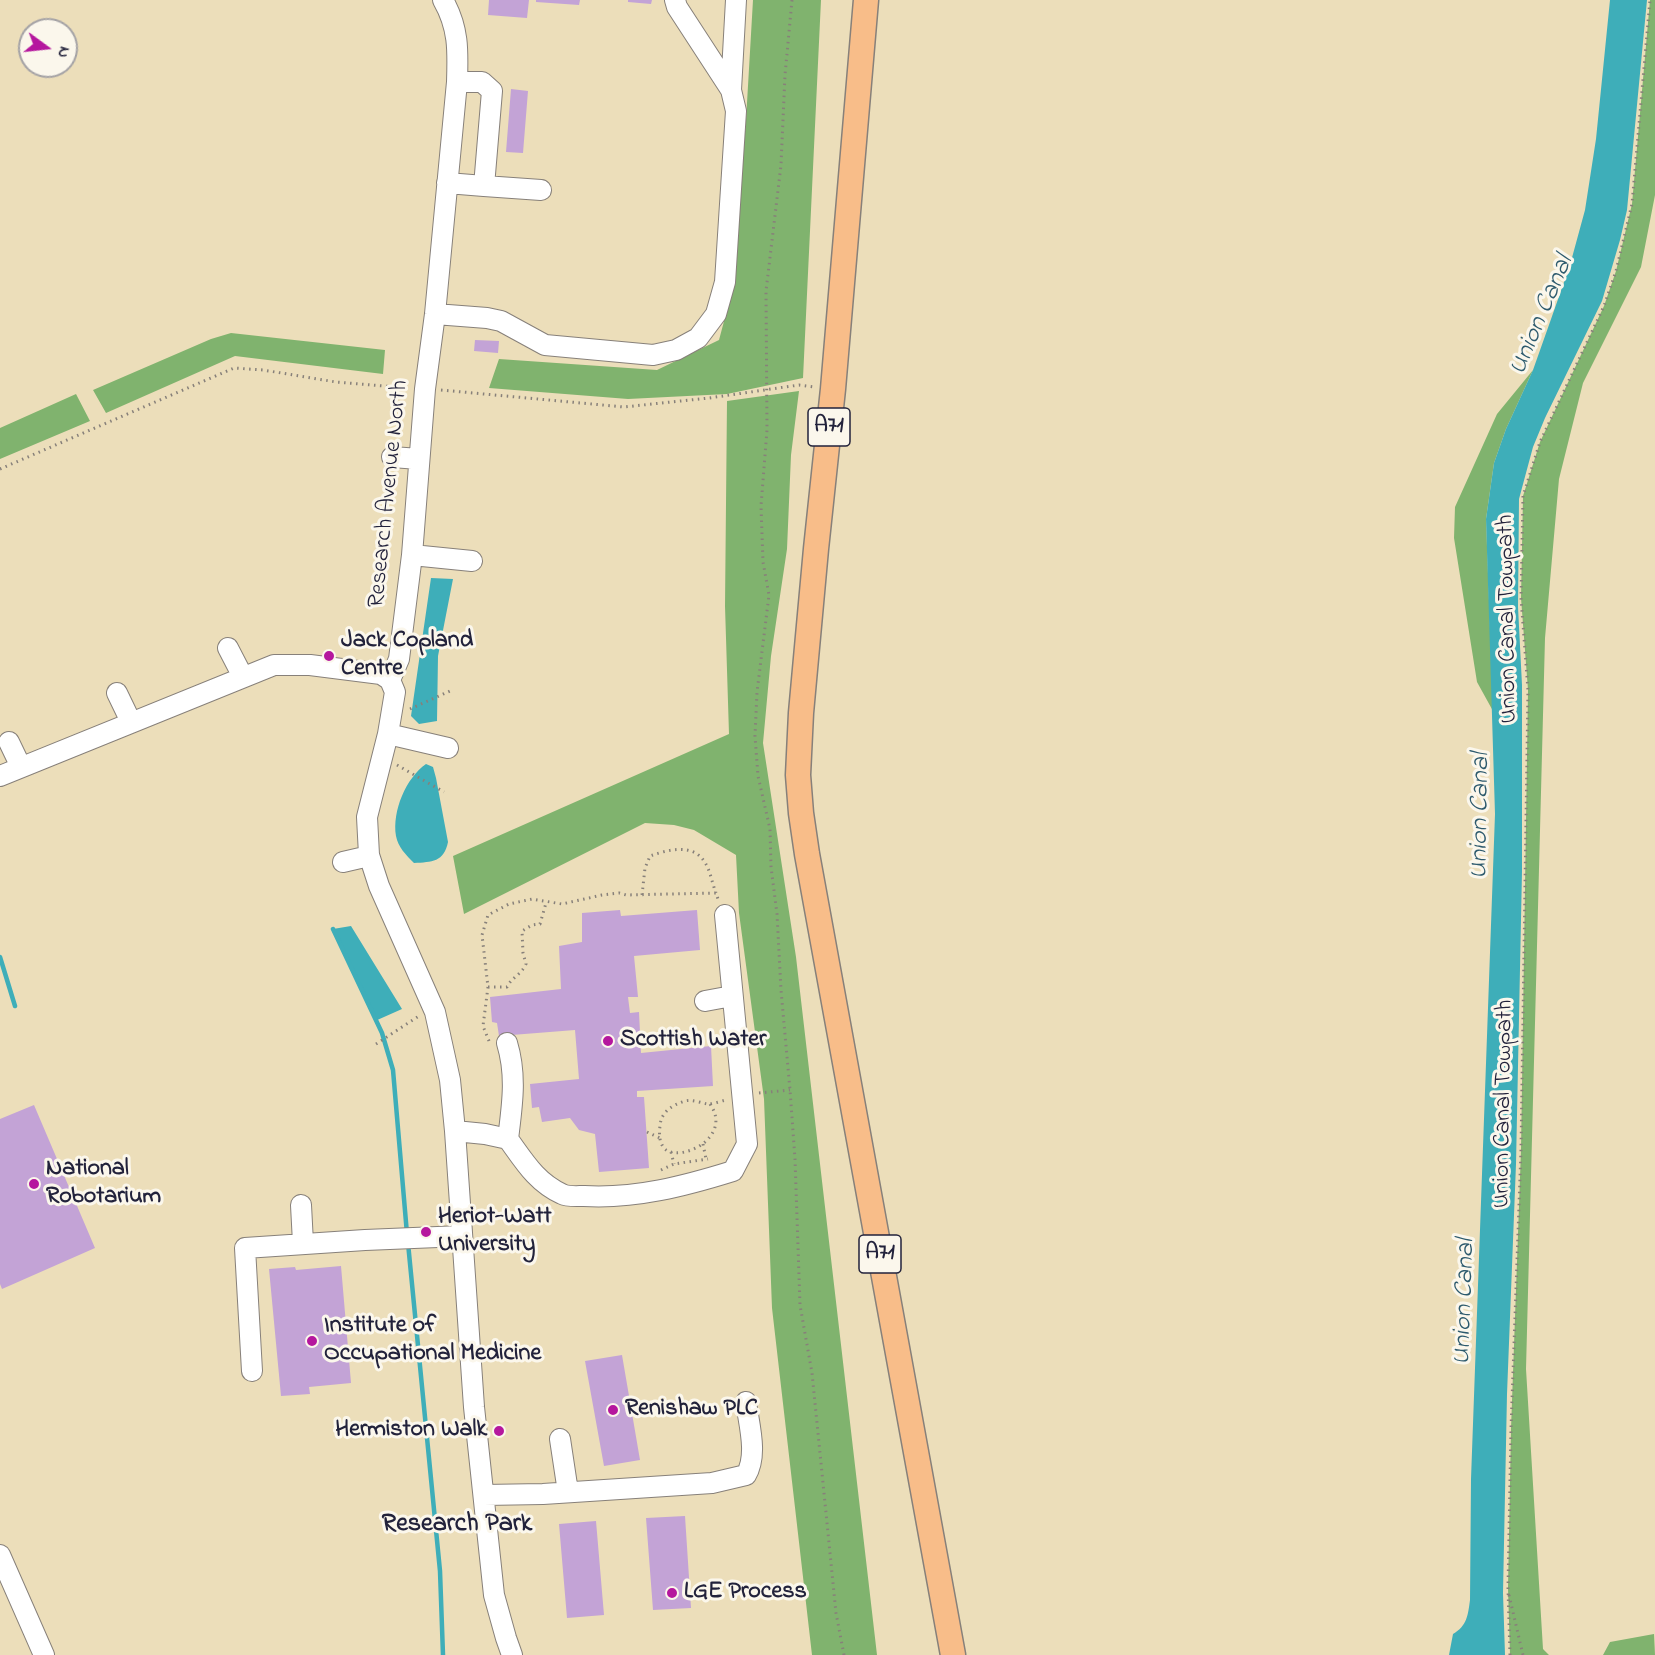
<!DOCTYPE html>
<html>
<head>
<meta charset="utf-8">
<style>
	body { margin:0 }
	#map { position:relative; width:1655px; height:1655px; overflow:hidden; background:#ecdeba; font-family:"Indie Flower",sans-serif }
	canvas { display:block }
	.north { position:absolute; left:18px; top:18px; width:60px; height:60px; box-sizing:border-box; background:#fbf7ec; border:2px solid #a4a2a5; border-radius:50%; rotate:105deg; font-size:16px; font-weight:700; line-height:24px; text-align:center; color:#22223b }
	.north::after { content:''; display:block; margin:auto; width:21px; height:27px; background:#b5179e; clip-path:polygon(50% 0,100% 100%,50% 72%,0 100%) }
</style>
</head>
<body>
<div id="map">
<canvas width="1655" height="1655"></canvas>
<div class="north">N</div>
</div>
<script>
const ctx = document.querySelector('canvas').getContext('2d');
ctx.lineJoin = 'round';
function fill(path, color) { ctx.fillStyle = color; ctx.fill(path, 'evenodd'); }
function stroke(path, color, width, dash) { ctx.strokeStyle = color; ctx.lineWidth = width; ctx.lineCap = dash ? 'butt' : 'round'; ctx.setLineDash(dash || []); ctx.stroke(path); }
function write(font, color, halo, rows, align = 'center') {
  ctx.font = font + ' "Indie Flower",sans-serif'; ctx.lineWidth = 6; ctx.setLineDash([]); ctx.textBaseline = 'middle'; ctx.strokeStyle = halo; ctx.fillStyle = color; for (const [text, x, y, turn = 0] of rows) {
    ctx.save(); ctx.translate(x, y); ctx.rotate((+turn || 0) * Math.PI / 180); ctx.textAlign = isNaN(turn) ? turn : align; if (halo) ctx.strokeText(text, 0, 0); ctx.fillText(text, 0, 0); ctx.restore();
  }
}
const forest = new Path2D(`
	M753,0H821L803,378L727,394L628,399L489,388L499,359L657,370L719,340L731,295L746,120Z
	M1650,0H1655V195L1641,267L1583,383L1559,479L1545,638L1526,1369L1543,1649L1549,1655H1510L1508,1588L1511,1429L1521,1150L1528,690L1521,598L1523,496L1540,442L1604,306L1616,271L1632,204Z
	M231,333L385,350L383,374L235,356L106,413L93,390L211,339Z
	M1533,370L1506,429L1494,463L1486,519L1493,711L1477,682L1454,538L1455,507L1497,414Z
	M799,391L791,455L787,549L771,656L763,743L796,957L877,1655H812L772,1308L764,1099L739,913L736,855L694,830L674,825L645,823L464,914L453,856L729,734L725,606L727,401Z
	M76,394L90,421L0,459V428Z
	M1654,1634L1655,1655H1603L1610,1642Z`);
const water = new Path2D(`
	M1610,0H1647L1627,210L1620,240L1602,301L1545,418L1533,447L1519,499L1518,607L1522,685V871L1516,1164L1507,1394L1503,1593L1505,1655H1449L1453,1634C1467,1626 1468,1615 1470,1600L1471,1479L1495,814L1486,519L1494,463L1506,429L1533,370L1550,322L1570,265L1585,210L1596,139Z
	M431,578L453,579L438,656L437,721L419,724L411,716Z
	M426,764L433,767L436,778L448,842C444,862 432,862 414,863C406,855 398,847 396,836C392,811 406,778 426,764Z
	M351,926L402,1009L375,1021L333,929Z`);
const stream = new Path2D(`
	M333,929L382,1033L393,1070L407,1234
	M0,957L15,1006
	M408,1243L440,1571L443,1655`);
const building = new Path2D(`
	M489,0H529L527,18L488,15Z
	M536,0H580L579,5L536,2Z
	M628,0H652L651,4L628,2Z
	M511,89L528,91L523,153L506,152Z
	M475,340L499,341L498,353L474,351Z
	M620,910L621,916L697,910L700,950L634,956L638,997H628L630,1013L639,1012L641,1053L711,1046L713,1086L637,1091V1097H644L649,1168L599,1172L595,1134L579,1130L570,1118L542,1122L539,1107L532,1108L530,1084L579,1079L575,1030L499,1036L497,1023L492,1022L490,997L561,989L559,946L582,942V913Z
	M34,1105L95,1248L2,1289L0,1284V1119Z
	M341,1266L351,1383L309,1387L310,1394L281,1396L269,1269L295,1267L296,1270Z
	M622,1355L640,1460L604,1466L585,1361Z
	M685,1516L691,1608L653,1610L646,1518Z
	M596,1521L604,1615L567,1618L559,1524Z`);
const path = new Path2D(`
	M792,0L785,75L781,165L766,291L767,430L761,506L763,562L769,595L757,692L755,736L758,776L770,829L771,867L777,914L781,990L790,1090L795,1159L800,1305L812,1373L836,1613L844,1655
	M441,390L624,407L709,398L799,385L814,387
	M0,469L234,368L263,370L336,382L408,388
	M410,709L450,691
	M397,765L444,792
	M642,895L645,868L650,856C667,850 692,843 704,861C710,869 712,883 716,893
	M488,987H507C512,977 522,974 526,964L523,953L522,931L532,925L540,924L546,903
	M489,1041L483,1026L488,987L482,935L488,915L509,904L532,899L562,904L602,895L619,893L626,895L716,893L718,899
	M376,1044L419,1016
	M759,1093L790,1090
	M710,1104C734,1138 678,1164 664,1148C659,1142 659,1133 660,1126C661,1112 672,1105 685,1101C692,1099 701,1103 708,1104C714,1104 721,1101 726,1100
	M647,1132L660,1138
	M703,1144L706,1159
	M671,1152L674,1164
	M661,1170L674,1164L708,1159
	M1509,1595L1523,1655
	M1510,1655L1508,1588L1511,1429L1521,1150L1528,690L1521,598L1523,496L1540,442L1604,306L1616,271L1632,204L1650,0`);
const minor = new Path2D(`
	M731,90L736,0
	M447,183L484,186L492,91L482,82H457
	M484,186L541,190
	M435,314L487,318L501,321L545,345L653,355L676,350L698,338L716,314L725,282L736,111L731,90L677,7L675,0
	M392,457L419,459
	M412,555L472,561
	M228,648L243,677
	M390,680L399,659L412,555L425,389L435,314L457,82C458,51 459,28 443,0
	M117,693L131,722
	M388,734L448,748
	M9,742L21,767
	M0,776L274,665H310L381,674L390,680L395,692L388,734L367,817L369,855L379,886L435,1012L450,1080L455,1131L474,1407L494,1595L506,1638L512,1655
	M343,862L369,856
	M705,1001L732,996
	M507,1043C517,1076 512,1106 508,1139
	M455,1131L485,1134L508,1139C524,1161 536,1182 562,1194C568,1197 577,1196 584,1196C635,1199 685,1186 733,1171L747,1144L725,915
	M301,1205L303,1243
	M252,1371L245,1248L365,1240L462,1236
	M560,1439L568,1492
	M484,1495L543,1494L712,1483L746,1475C758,1455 749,1425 746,1402
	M0,1555L44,1655`);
const major = new Path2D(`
	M866,0L833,389L816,549L801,713L798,775L801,813L807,854L953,1655`);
const markers = [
	[329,656,6,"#b5179e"],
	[608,1041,6,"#b5179e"],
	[34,1184,6,"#b5179e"],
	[426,1232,6,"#b5179e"],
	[312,1341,6,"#b5179e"],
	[613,1410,6,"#b5179e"],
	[499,1431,6,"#b5179e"],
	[672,1593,6,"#b5179e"]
];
const shields = [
	[829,427,42],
	[880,1254,42]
];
const shieldNames = [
	["A71",829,427],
	["A71",880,1254]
];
const streetNames = [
	["Research Avenue North",390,494,-84],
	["Union Canal Towpath",1509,619,-91],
	["Union Canal Towpath",1505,1104,-89]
];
const poiNames = [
	["Jack Copland",341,642],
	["Centre",341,670],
	["Scottish Water",620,1041],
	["National",46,1170],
	["Robotarium",46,1198],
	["Heriot-Watt",438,1218],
	["University",438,1246],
	["Institute of",324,1327],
	["Occupational Medicine",324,1355],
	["Renishaw PLC",625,1410],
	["Hermiston Walk",487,1431,"right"],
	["LGE Process",684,1593]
];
const waterNames = [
	["Union Canal",1543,316,-67],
	["Union Canal",1482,816,-89],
	["Union Canal",1466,1302,-88]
];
const neighbourhoodNames = [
	["Research Park",457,1526]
];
fill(forest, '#80b36e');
fill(water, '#3eaeb9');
stroke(stream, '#3eaeb9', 4.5);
fill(building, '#c3a3d6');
stroke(minor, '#87807a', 22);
stroke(major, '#87807a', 27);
stroke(path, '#87807a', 3, [1.5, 4.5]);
stroke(minor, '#fff', 20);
stroke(major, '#f8bd89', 24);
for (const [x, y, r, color] of markers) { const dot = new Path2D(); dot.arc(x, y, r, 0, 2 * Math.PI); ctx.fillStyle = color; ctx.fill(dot); stroke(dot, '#fbf7ec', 2); }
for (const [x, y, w] of shields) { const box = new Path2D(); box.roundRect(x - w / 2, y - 19, w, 38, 4.5); ctx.fillStyle = '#fbf7ec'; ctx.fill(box); stroke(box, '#22223b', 1.5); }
write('bold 22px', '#22223b', null, shieldNames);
write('24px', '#22223b', '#fbf7ec', streetNames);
write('bold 24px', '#22223b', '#fbf7ec', poiNames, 'left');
write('italic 26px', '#2d5a6d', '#fbf7ec', waterNames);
write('bold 26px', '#22223b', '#fbf7ec', neighbourhoodNames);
</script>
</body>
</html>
